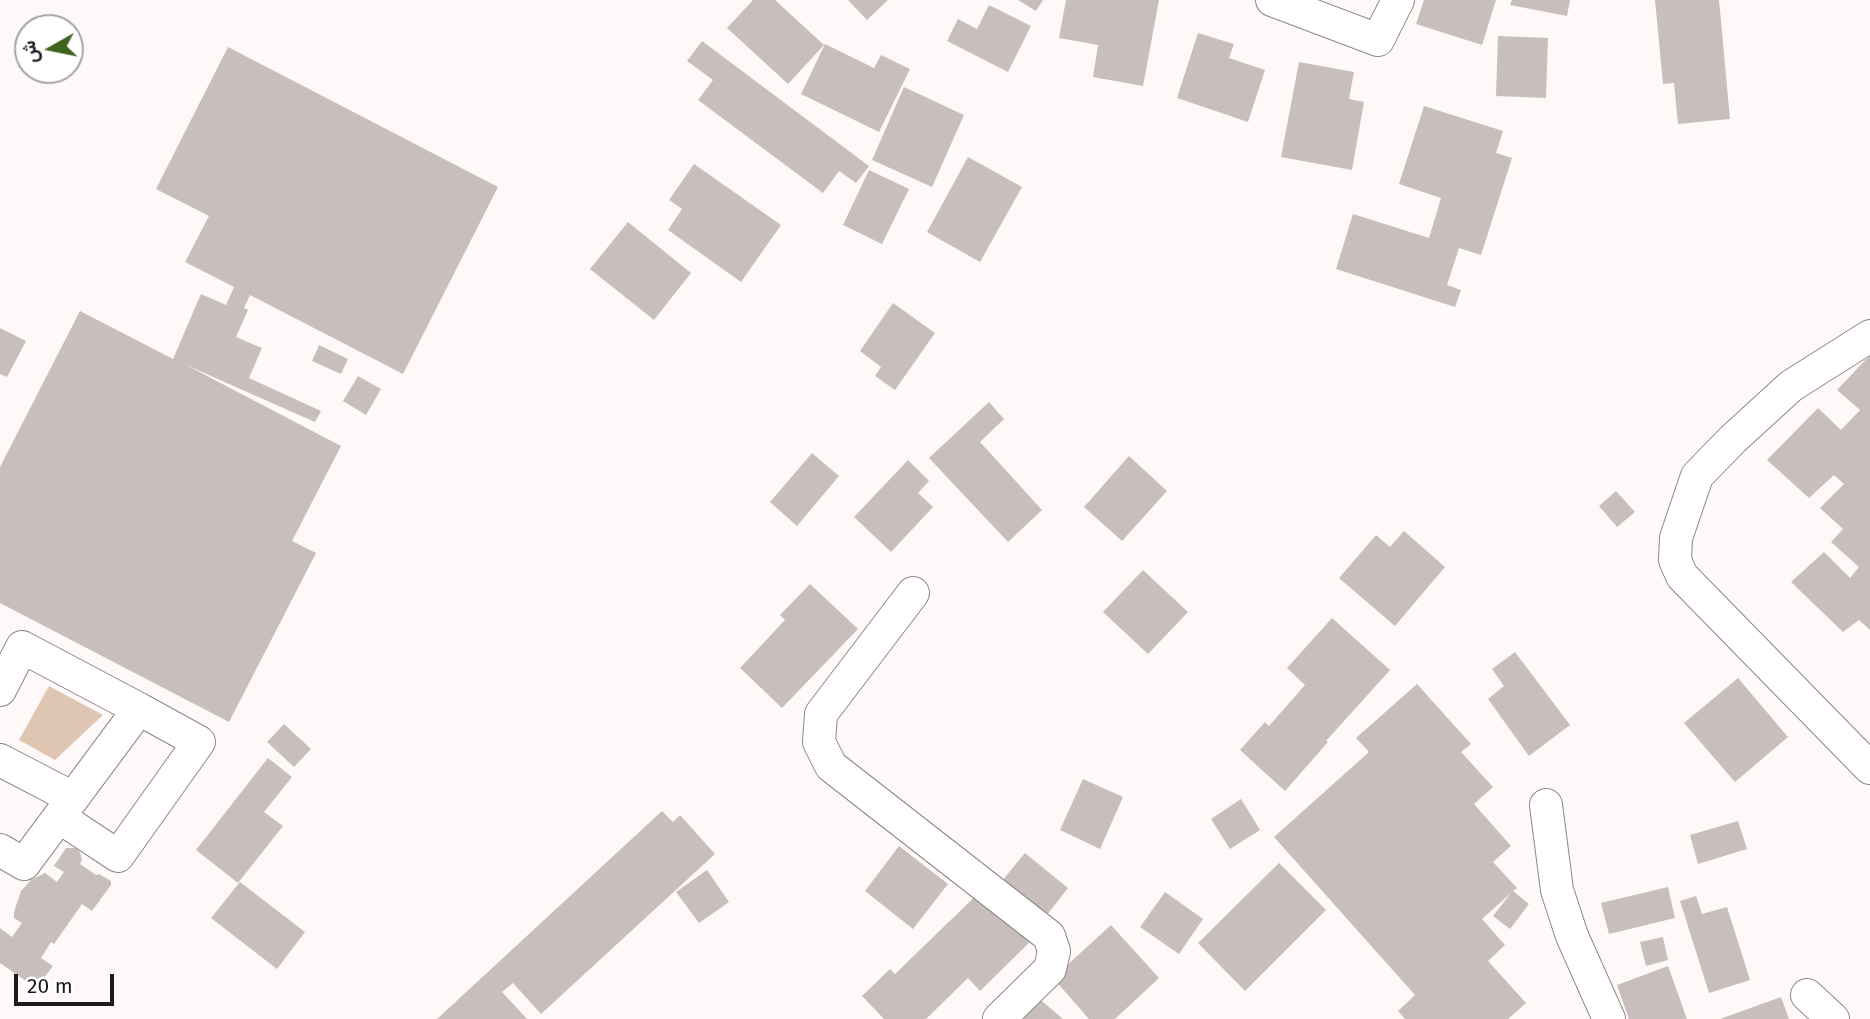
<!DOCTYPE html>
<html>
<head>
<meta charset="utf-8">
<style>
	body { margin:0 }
	#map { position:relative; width:1870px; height:1019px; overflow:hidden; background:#fff8f8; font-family:"Fira Sans",Vazirmatn,sans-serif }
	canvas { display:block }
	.north { position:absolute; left:14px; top:14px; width:70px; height:70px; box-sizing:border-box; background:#fff; border:2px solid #a5a4a4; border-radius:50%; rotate:261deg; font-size:19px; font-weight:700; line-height:28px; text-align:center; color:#1f1b1c }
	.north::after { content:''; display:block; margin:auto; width:24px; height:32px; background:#3e641e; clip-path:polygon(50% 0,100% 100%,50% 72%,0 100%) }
	.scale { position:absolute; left:14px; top:974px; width:100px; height:32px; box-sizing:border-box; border:4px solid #1f1b1c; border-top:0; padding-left:9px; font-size:21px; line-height:24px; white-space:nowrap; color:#1f1b1c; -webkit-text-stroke:5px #fff; paint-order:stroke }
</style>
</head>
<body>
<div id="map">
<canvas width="1870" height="1019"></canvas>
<div class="north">ش</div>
<div class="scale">20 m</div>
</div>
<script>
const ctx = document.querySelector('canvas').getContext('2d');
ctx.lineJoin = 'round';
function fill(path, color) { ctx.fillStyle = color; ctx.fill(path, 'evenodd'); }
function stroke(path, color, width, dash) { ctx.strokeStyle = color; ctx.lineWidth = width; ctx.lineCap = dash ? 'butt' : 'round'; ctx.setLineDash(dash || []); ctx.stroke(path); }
const green = new Path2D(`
	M49,686L103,715L55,760L19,740Z`);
const building = new Path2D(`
	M753,0H775L824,45L788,84L727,28Z
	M848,0H888L867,20Z
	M1018,0H1043L1036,11Z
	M1066,0H1159L1143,86L1093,77L1098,45L1059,38Z
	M1424,0H1496L1482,45L1416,24Z
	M1512,0H1570L1567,16L1510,5Z
	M1655,0H1719L1730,119L1678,124L1674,83L1663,84Z
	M989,5L1031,26L1008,72L947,41L958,19L977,29Z
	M1198,33L1234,44L1229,58L1265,70L1248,122L1177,98Z
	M1498,36L1548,38L1546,98L1496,96Z
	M702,41L869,166L856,183L839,171L823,193L698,100L713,80L687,61Z
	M825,44L874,68L881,55L910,69L879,132L801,94Z
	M228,47L498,187L403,374L250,295L244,308L248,310L236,337L262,348L249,378L321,411L315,422L186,365L341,446L292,541L316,553L229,722L0,603V467L80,311L173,359L201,294L226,305L234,287L185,262L209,216L156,189Z
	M1299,62L1354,72L1349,99L1364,102L1352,170L1281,157Z
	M904,87L964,115L932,187L872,160Z
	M1424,106L1503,131L1496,153L1512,158L1481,255L1459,248L1447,285L1461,290L1455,307L1336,269L1353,214L1429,238L1441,198L1399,184Z
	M968,157L1022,187L980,262L927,232Z
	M694,164L781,225L741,282L668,230L682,209L669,200Z
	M869,170L909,189L882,244L843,225Z
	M628,222L691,273L654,320L590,269Z
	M893,303L935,333L895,390L875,376L881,367L860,351Z
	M0,328L26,341L7,377L0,374Z
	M319,345L348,359L341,374L312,361Z
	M1870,355V630L1859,620L1843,632L1791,582L1824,552L1850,578L1859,567L1831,542L1843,529L1820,508L1844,484L1834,475L1809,498L1767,460L1818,408L1841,430L1860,410L1837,390Z
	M358,376L381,389L366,415L343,401Z
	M989,402L1004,419L980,442L1042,510L1008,542L929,458Z
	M812,453L839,476L797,526L770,502Z
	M1129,456L1167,491L1122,541L1084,507Z
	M908,460L929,481L918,493L933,507L891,552L854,517Z
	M1616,491L1635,512L1617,527L1599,506Z
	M1404,531L1445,567L1395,626L1339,578L1376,535L1390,547Z
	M1143,570L1188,612L1148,654L1103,612Z
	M810,584L858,629L782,708L740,668L785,620L780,615Z
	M1332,618L1390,670L1326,741L1328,742L1285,791L1240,750L1265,722L1269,726L1305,685L1287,668Z
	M1515,652L1570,725L1529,756L1488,699L1504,686L1492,669Z
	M1738,678L1788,737L1735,782L1684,723Z
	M1417,684L1471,744L1461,752L1493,787L1474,804L1511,846L1493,862L1517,888L1513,891L1529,904L1510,929L1493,916L1511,893L1482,919L1505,945L1488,961L1526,1003L1508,1019H1405L1398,1011L1415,995L1274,837L1369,752L1356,738Z
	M284,724L311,749L294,767L267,742Z
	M268,758L292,777L264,812L283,826L238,883L196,850Z
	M1083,779L1123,797L1100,849L1060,830Z
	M1241,799L1260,830L1230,849L1211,819Z
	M662,811L673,822L680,815L715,854L541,1014L513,983L502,992L527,1019H437Z
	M1738,821L1747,849L1698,864L1690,835Z
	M899,846L948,884L913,929L865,891Z
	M66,848H75L80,852L82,860L80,864L96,875L99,874L111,881V885L92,911L82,904L54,944L51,942L41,958L53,966L36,988L0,963V928L12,937L22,923L14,918V912L21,891L31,880L45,873L57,882L64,872L54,866Z
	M1025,853L1068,888L1046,916L1002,881Z
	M1279,863L1326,910L1245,991L1198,943Z
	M707,870L729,902L699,923L676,892Z
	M240,882L305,932L277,969L211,918Z
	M989,883L1038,934L980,991L968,978L926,1019H884L862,996L890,969L895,974Z
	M1668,887L1675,918L1609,934L1601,903Z
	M1165,892L1203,919L1179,954L1140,927Z
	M1696,896L1702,914L1727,907L1750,980L1709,993L1680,901Z
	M1111,925L1159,978L1115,1019H1089L1053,978Z
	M1663,937L1668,960L1646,966L1640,942Z
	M1668,966L1687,1019H1629L1617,985Z
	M1022,984L1063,1019H993Z
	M1781,997L1789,1019H1720Z`);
const street = new Path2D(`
	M1272,0L1378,40L1398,0
	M1870,336L1791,386L1733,439L1697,476L1676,538L1675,560L1682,576L1870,768
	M913,593L821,714L819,742L831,766L1049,936L1054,951L1050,969L999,1019
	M0,690L22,647L139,709L24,864L0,850
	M0,760L73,798
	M1546,805L1557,890L1572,936L1609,1019
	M59,817L118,856L199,742L139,709
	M1807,995L1833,1019`);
fill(green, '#dfc6b3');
fill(building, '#c8bebb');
stroke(street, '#908687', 34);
stroke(street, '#fff', 32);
</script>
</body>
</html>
